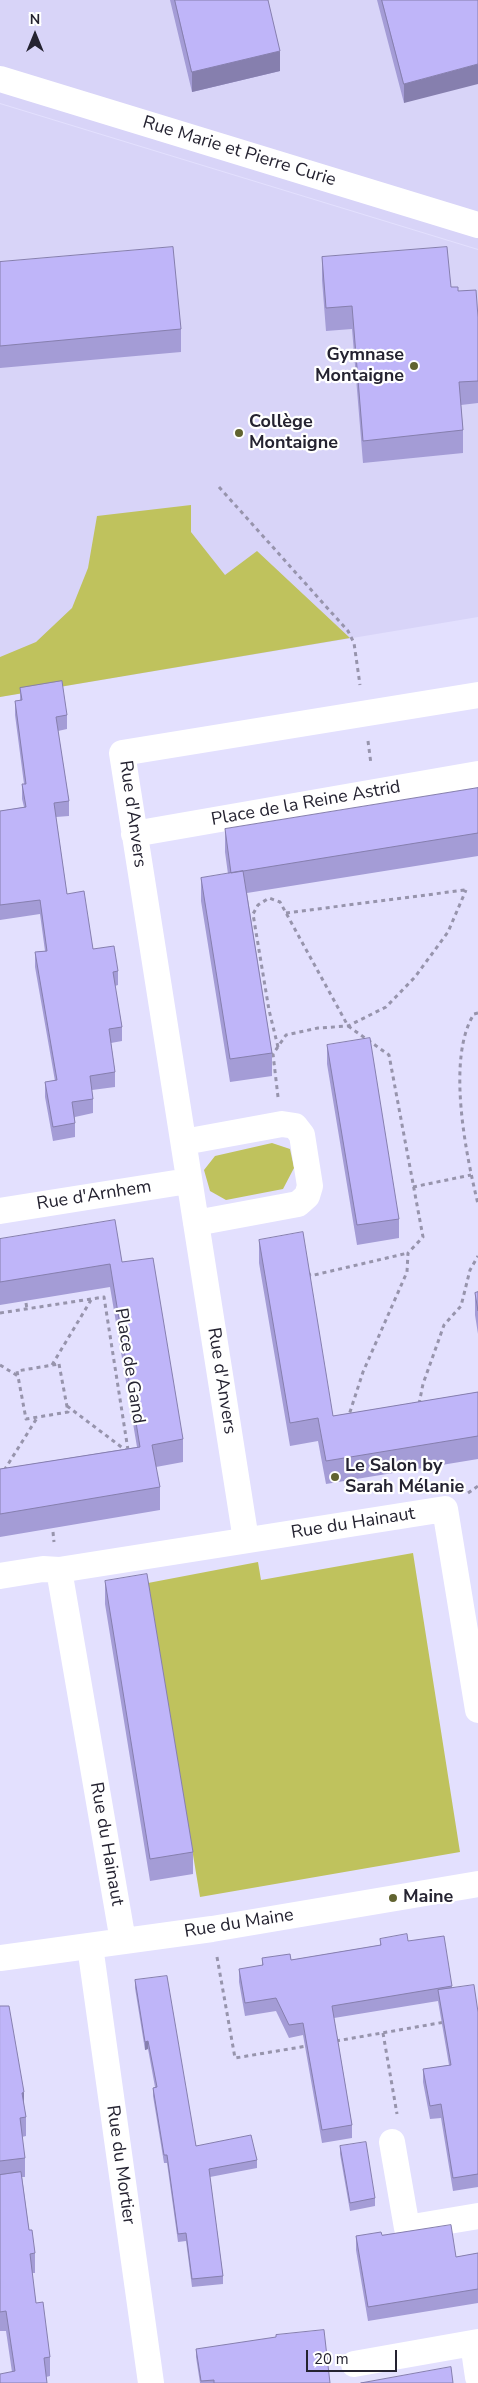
<!DOCTYPE html>
<html>
<head>
<meta charset="utf-8">
<style>
	body { margin:0 }
	#map { position:relative; width:478px; height:2383px; overflow:hidden; background:#e3e0fe; font-family:"Nunito Sans",sans-serif }
	canvas { display:block }
	.north { position:absolute; left:10px; top:10px; width:50px; height:50px; -webkit-text-stroke:4px #fff; paint-order:stroke; rotate:0deg; font-size:14px; font-weight:700; line-height:20px; text-align:center; color:#252331 }
	.north::after { content:''; display:block; margin:auto; width:18px; height:22px; background:#252331; clip-path:polygon(50% 0,100% 100%,50% 72%,0 100%) }
	.scale { position:absolute; left:306px; top:2350px; width:91px; height:22px; box-sizing:border-box; border:2px solid #252331; border-top:0; padding-left:6px; font-size:15px; line-height:18px; white-space:nowrap; color:#252331; -webkit-text-stroke:4px #fff; paint-order:stroke }
</style>
</head>
<body>
<div id="map">
<canvas width="478" height="2383"></canvas>
<div class="north">N</div>
<div class="scale">20 m</div>
</div>
<script>
const ctx = document.querySelector('canvas').getContext('2d');
ctx.lineJoin = 'round';
function fill(path, color) { ctx.fillStyle = color; ctx.fill(path, 'evenodd'); }
function stroke(path, color, width, dash) { ctx.strokeStyle = color; ctx.lineWidth = width; ctx.lineCap = dash ? 'butt' : 'round'; ctx.setLineDash(dash || []); ctx.stroke(path); }
function write(font, color, halo, rows, align = 'center') {
  ctx.font = font + ' "Nunito Sans",sans-serif'; ctx.lineWidth = 4.5; ctx.setLineDash([]); ctx.textBaseline = 'middle'; ctx.strokeStyle = halo; ctx.fillStyle = color; for (const [text, x, y, turn = 0] of rows) {
    ctx.save(); ctx.translate(x, y); ctx.rotate((+turn || 0) * Math.PI / 180); ctx.textAlign = isNaN(turn) ? turn : align; if (halo) ctx.strokeText(text, 0, 0); ctx.fillText(text, 0, 0); ctx.restore();
  }
}
const built = new Path2D(`
	M0,0H478V249L0,103Z
	M0,104L478,250V617L0,697Z`);
const green = new Path2D(`
	M191,505V532L225,575L257,551L350,638L0,697V657L36,642L72,608L88,568L97,516Z
	M272,1143L290,1149L294,1168L283,1189L226,1200L210,1191L204,1170L215,1156Z
	M413,1553L460,1852L200,1897L148,1583L258,1562L261,1580Z`);
const path = new Path2D(`
	M219,487L348,631L354,643L360,685
	M368,741L371,764
	M286,913L465,890
	M478,1013L474,1014C446,1058 466,1155 478,1204
	M278,1047L269,1010L253,914L258,905L269,898L280,902L348,1026L389,1055L423,1237L408,1253L407,1272L363,1372L349,1415
	M278,1097L273,1054L286,1035L318,1028L348,1026L386,1007L415,977L448,932L466,890
	M413,1187L471,1175
	M309,1273L310,1276L408,1253
	M26,1303L27,1309
	M0,1313L104,1297L128,1450
	M59,1364L68,1412L26,1419L17,1371Z
	M0,1365L18,1376
	M52,1365L91,1300
	M419,1404L423,1384L444,1325L461,1306L470,1270L478,1256
	M67,1406L128,1452
	M0,1477L37,1418
	M468,1493L478,1486
	M53,1532L54,1542
	M217,1957L235,2058L307,2046
	M383,2033L397,2114
	M336,2041L445,2022`);
const street = new Path2D(`
	M0,79L478,225
	M134,834L478,774
	M184,1142L282,1124L295,1126L302,1135L310,1186L307,1196L298,1204L196,1223
	M0,1211L188,1181
	M246,1540L122,753L478,695
	M59,1570L123,1941
	M0,1576L43,1569L59,1570L445,1509L478,1710
	M90,1946L151,2383
	M0,1958L212,1929L478,1884
	M392,2142L407,2228L478,2216
	M473,2343L478,2377
	M354,2364L478,2342`);
const wall = new Path2D(`
	M170,0H268L280,71L192,92Z
	M377,0H478L404,103Z
	M322,257L451,287L458,291L478,317V403L461,405L463,430V453L363,463L352,329L326,331L322,280Z
	M0,262L181,329V352L0,368Z
	M20,688L67,715V729L58,731L69,801V816L56,817L67,894L93,949L118,971V985L115,986L122,1027V1041L111,1043L115,1072V1087L92,1090L93,1099V1113L75,1117V1137L53,1141L45,1097V1082L55,1081L35,967V952L45,951L40,914L0,920V811L24,807L22,799V784H24L15,715V701L20,700Z
	M478,788V856L247,893L272,1053V1076L230,1082L201,901V878L228,874L225,852V829Z
	M327,1045L399,1219V1238L357,1245L327,1064Z
	M0,1239L122,1262L183,1439V1462L156,1467L160,1487V1510L0,1537V1469L137,1447L110,1287L0,1305Z
	M259,1240L333,1416L478,1392V1459L326,1484L318,1441L290,1446L259,1263Z
	M478,1292V1334L475,1315V1293Z
	M105,1581L193,1852V1874L150,1881L105,1604Z
	M380,1939L408,1941L452,1986V1988L478,2012V2187L453,2191L441,2118L430,2119L423,2082V2069L449,2065L438,2001L334,2018L352,2125V2138L322,2143L303,2035L289,2038L276,2011L245,2016L239,1982V1969L262,1966V1958L291,1960L380,1945Z
	M135,1980L196,2146L257,2160V2168L210,2177L223,2276V2284L192,2287L186,2241L178,2242L167,2163H164L153,2096V2088L155,2087L148,2049L145,2050L135,1988Z
	M0,2006L24,2105L26,2117V2136L22,2137L25,2158V2177H22L29,2230L35,2253V2273H32L36,2303L50,2357V2376L46,2377L12,2372L6,2331H0Z
	M340,2146L375,2198V2206L350,2211L340,2154Z
	M382,2235L456,2257L478,2253V2303L368,2321L356,2250V2236Z
	M196,2349L330,2383H200L196,2357Z`);
const shadedWall = new Path2D(`
	M280,51V71L192,92V72Z
	M478,64V84L404,103V84Z
	M148,2041V2049L145,2050V2042Z
	M24,2092V2111L22,2093Z`);
const building = new Path2D(`
	M175,0H268L280,51L192,72Z
	M382,0H478V64L404,84Z
	M173,247L181,329L0,346V262Z
	M447,247L451,287H458V291L476,290L478,317V381L459,382L463,430L363,441L352,306L326,308L322,257Z
	M62,681L67,715L56,717L69,801L54,803L67,894L84,891L93,949L114,946L118,971L113,972L122,1027L109,1029L115,1072L90,1076L93,1099L72,1102L75,1123L53,1127L45,1082L57,1080L35,952L47,951L40,900L0,905V811L26,807L22,784H26L15,701L22,700L20,688Z
	M478,788V833L231,873L225,829Z
	M243,871L272,1053L230,1059L201,878Z
	M370,1038L399,1219L357,1225L327,1045Z
	M115,1220L122,1262L153,1258L183,1439L152,1445L160,1487L0,1514V1469L140,1447L110,1264L0,1282V1239Z
	M303,1232L333,1416L478,1392V1436L326,1461L318,1418L290,1423L259,1240Z
	M478,1292V1311L475,1293Z
	M147,1574L193,1852L150,1859L105,1581Z
	M407,1934L408,1941L444,1936L452,1986L332,2006L352,2125L322,2130L303,2023L289,2025L276,1998L245,2003L239,1969L263,1965L262,1958L290,1954L291,1960L381,1945L380,1939Z
	M167,1976L196,2146L251,2135L257,2160L209,2169L223,2276L192,2279L186,2233L178,2234L167,2155H164L153,2088L157,2087L148,2041L145,2042L135,1980Z
	M474,1985L478,2012V2174L453,2178L441,2104L430,2106L423,2069L451,2065L438,1990Z
	M0,2006H9L24,2092L22,2093L26,2117L20,2118L25,2158L0,2161Z
	M366,2142L375,2198L350,2203L340,2146Z
	M21,2172L29,2230H32L35,2253L30,2254L36,2303L43,2302L50,2357L44,2358L47,2383H0V2374L15,2371L6,2311L0,2312V2175Z
	M451,2225L456,2257L478,2253V2289L368,2307L356,2236L381,2232L382,2235Z
	M324,2330L330,2383H214V2380L201,2381L196,2349L276,2337V2335Z
	M451,2367L453,2383H361Z`);
const markers = [
	[414,366,5,"#616330"],
	[239,433,5,"#616330"],
	[335,1477,5,"#616330"],
	[393,1898,5,"#616330"]
];
const streetNames = [
	["Rue Marie et Pierre Curie",239,152,17],
	["Place de la Reine Astrid",306,804,-10],
	["Rue d'Anvers",132,814,82],
	["Rue d'Arnhem",94,1196,-9],
	["Place de Gand",129,1366,81],
	["Rue d'Anvers",221,1381,81],
	["Rue du Hainaut",353,1524,-9],
	["Rue du Hainaut",106,1844,80],
	["Rue du Maine",239,1924,-9],
	["Rue du Mortier",120,2165,82]
];
const poiNames = [
	["Gymnase",404,356,"right"],
	["Montaigne",404,377,"right"],
	["Collège",249,423],
	["Montaigne",249,444],
	["Le Salon by",345,1467],
	["Sarah Mélanie",345,1488],
	["Maine",403,1898]
];
fill(built, '#d8d4f8');
fill(green, '#bfc25d');
stroke(path, '#9794ac', 3, [4, 4]);
stroke(street, '#fff', 26);
fill(wall, '#a49cd6');
fill(shadedWall, '#867fae');
fill(building, '#bfb5f9');
stroke(building, '#867fae', 1);
for (const [x, y, r, color] of markers) { const dot = new Path2D(); dot.arc(x, y, r, 0, 2 * Math.PI); ctx.fillStyle = color; ctx.fill(dot); stroke(dot, '#fff', 2); }
write('18px', '#252331', '#fff', streetNames);
write('bold 18px', '#252331', '#fff', poiNames, 'left');
</script>
</body>
</html>
